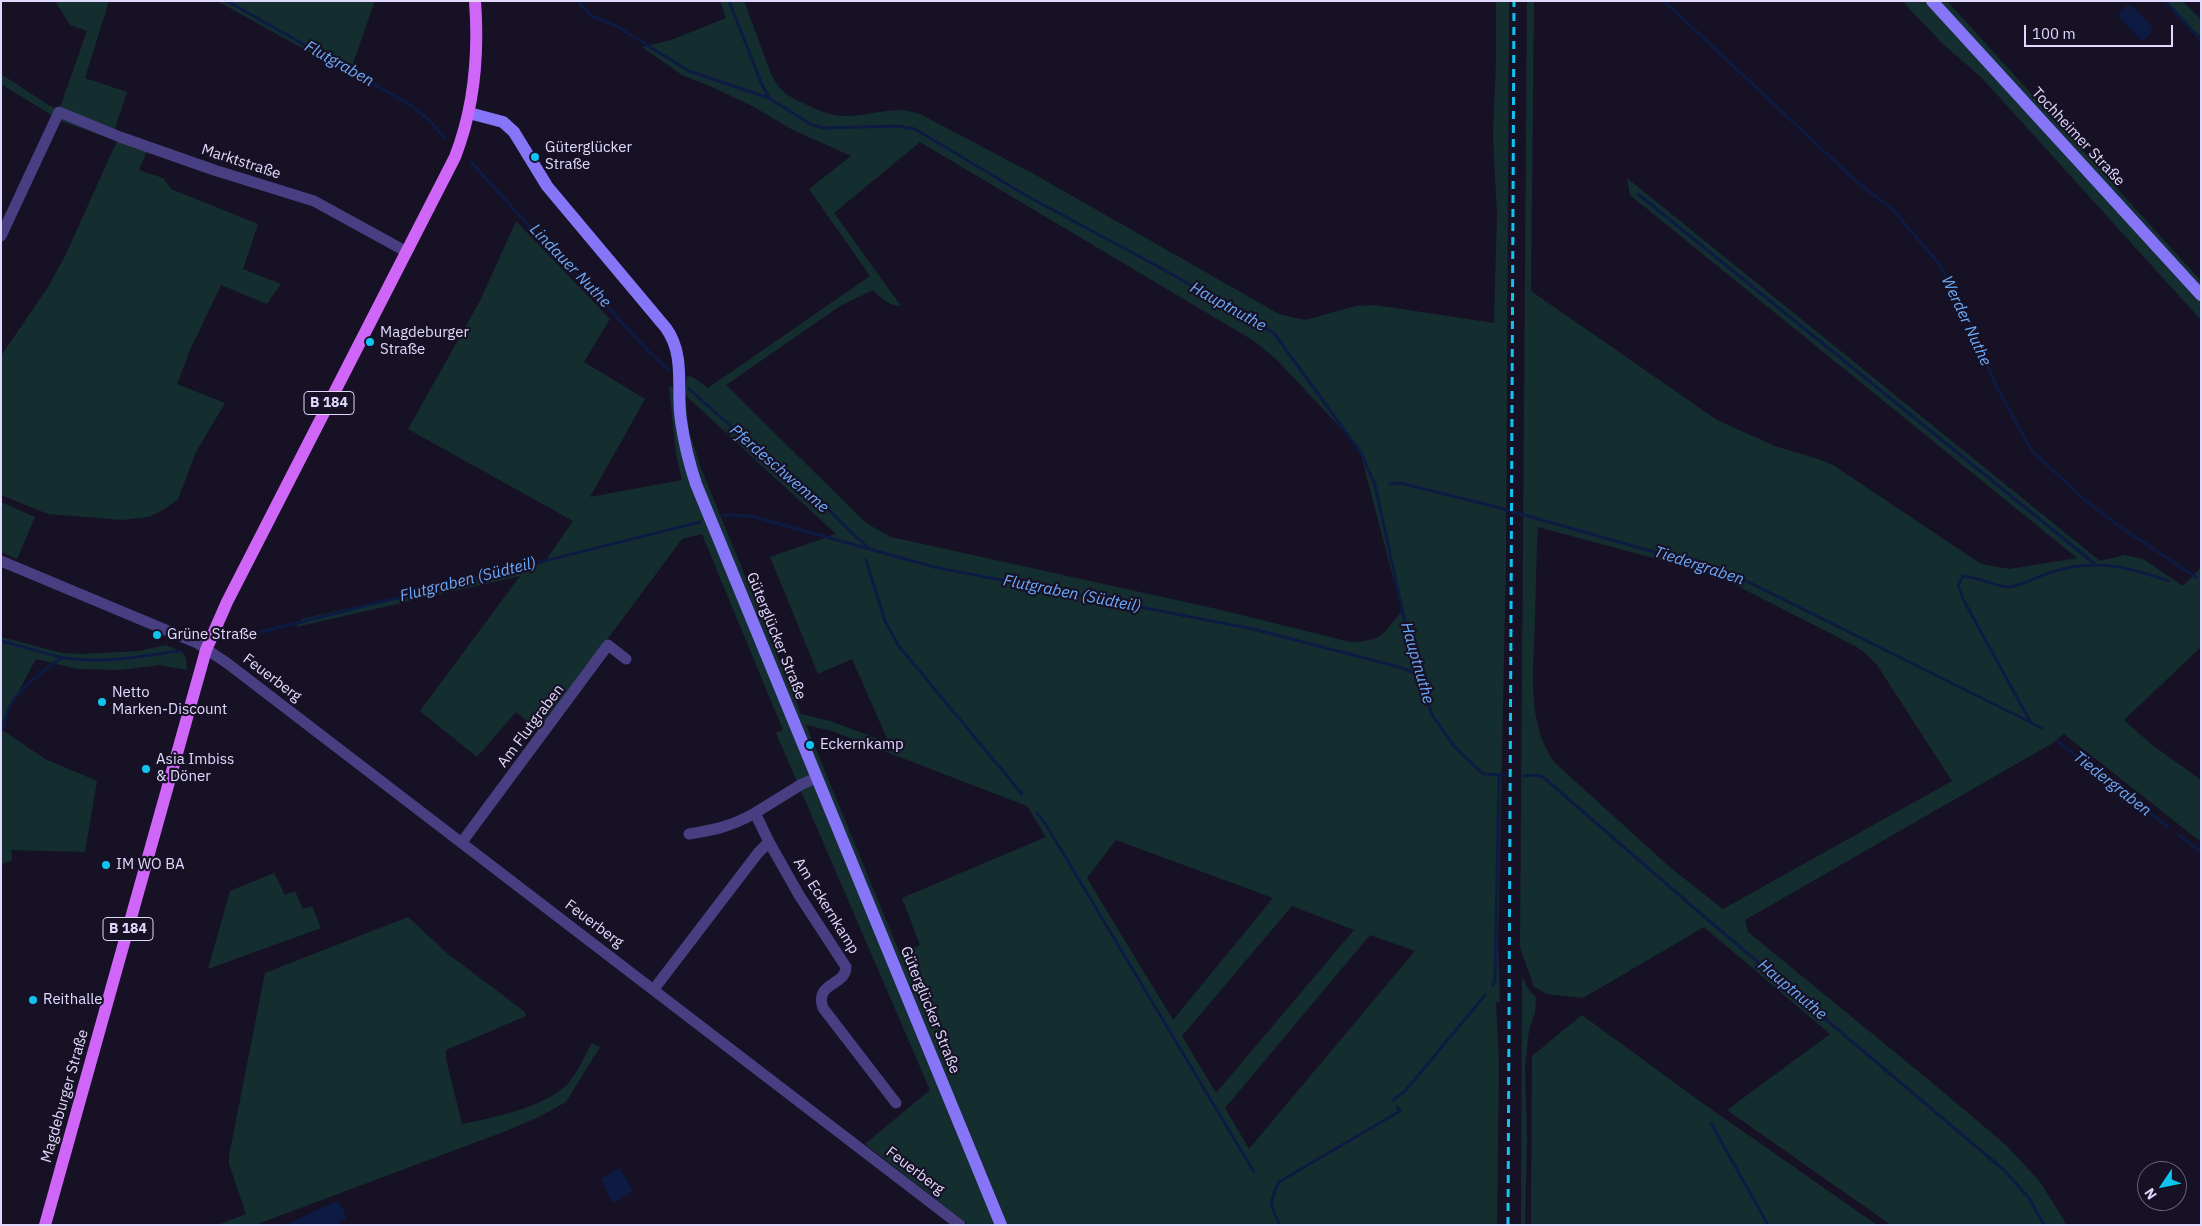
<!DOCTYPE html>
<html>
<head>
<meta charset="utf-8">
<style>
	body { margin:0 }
	#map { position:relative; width:2202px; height:1226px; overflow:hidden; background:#171126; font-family:"IBM Plex Sans",sans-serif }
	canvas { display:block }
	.frame { position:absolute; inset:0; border:2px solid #e0d9fd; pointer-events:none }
	.north { position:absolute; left:2137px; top:1161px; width:50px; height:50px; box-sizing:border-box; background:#171126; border:1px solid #67617c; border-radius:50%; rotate:236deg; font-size:14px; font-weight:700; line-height:20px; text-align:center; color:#e0d9fd }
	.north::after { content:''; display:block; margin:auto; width:18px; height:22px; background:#10c4f2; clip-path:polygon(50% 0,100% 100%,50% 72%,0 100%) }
	.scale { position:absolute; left:2024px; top:25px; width:149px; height:22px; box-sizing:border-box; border:2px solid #e0d9fd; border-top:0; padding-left:6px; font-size:15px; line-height:18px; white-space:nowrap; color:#e0d9fd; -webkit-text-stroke:4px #171126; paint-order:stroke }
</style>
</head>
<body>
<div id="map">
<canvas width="2202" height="1226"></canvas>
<div class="frame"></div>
<div class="north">N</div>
<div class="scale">100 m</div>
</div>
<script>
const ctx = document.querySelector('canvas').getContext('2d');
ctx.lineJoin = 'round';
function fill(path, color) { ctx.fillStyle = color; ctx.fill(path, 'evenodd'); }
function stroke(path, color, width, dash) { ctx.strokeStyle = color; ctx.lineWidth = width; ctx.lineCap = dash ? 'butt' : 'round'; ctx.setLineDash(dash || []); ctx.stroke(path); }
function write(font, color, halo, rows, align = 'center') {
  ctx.font = font + ' "IBM Plex Sans",sans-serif'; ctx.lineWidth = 4.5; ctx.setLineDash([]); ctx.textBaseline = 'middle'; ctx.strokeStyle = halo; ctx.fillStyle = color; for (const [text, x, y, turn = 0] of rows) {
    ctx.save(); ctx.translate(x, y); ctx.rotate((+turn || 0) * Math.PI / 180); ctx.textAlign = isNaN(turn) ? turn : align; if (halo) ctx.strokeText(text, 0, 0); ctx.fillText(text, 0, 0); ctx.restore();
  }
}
const green = new Path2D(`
	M55,1H109L85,78L127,92L114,131L147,151L139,170L163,178L171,189L258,224L243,269L281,284L267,304L221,285L190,350L177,384L225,403L196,452L178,499L165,509L149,517L122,520L48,514L1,495V356L48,287L66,254L117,141L61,121L1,84V74L50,106L59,110L87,31L70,25Z
	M217,1H375L352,66L347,73Z
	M720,1H744L771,74C779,90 788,97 805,104C817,110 831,116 846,116C874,116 894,104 922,115L1032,173L1279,314L1305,320L1356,306L1375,305L1494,323L1497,213L1493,135L1496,62V1H1509L1506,560L1498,946L1500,1002H1496L1499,1063L1497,1225H969L865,1144L930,1090L776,733L783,730L702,534L682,539L539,731L516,712L477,757L420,711L520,576L296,627L302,619L544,563L573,521L408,429L480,301L516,221L610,319L584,362L645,399L590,497L682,480L676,454L669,386L685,394L687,376L693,377L708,388L870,276L809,189L851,156L793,130L754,107L712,87L682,75L642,47L671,40L726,18ZM920,142L1254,341L1277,360L1354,442L1361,455L1402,611C1382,635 1383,641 1350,642L1217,609L891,537L866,523L726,385L840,306L873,290C881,298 889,306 901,306L834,213ZM685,395L836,534L770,557L818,674L852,659L889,743L830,721L801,714L701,468L689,431ZM806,725L832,731L1027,806L1046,837L902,898L920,945L900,954ZM1116,840L1273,898L1173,1020L1087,878ZM1292,906L1354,930L1216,1093L1182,1036ZM1370,935L1415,951L1249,1149L1225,1108Z
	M1527,1H1534L1531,291L1717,420L1775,446L1815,458L1833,465L1981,564L2010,569L2077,558L1630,195L1627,178L2100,561L2124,555L2143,559L2183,586L2201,567V647L2124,720L2151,744L2201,780V842L2064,734L2051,744L1745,920L1748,932L1930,1081L2007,1146L2040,1182L2067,1225H1891L1727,1110L1830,1034L1704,927L1583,998L1547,994L1534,987L1520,947ZM1538,527L1716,575L1855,646L1864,652L1877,665L1952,781L1723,909L1672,869L1555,763C1525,723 1534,666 1535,619C1536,588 1536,557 1538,527Z
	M1902,1H1947L2201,281V320L1981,77L1944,45Z
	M2164,1H2182L2201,19V37Z
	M1,502L35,517L17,559L1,552Z
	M1,637L62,653L83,654L139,651L166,645L182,652L186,658L187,670L160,665L120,670L78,669L36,659L1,724Z
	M1,729L45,759L97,781L85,852L11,850L12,860L1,865Z
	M274,873L285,895L295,891L303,909L312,906L321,928L208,969L230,891Z
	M408,917L448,954L524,1011L526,1016L446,1050V1059L462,1124C493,1118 551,1106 571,1080C579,1069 585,1055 592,1043L600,1047L566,1102L539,1117L506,1131L255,1225H217L246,1214L229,1164V1156L265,973Z
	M1522,977L1529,990L1536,997L1535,1013L1529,1030L1525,1067L1527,1138L1525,1225H1521Z
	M1582,1015L1701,1102L1877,1225H1531L1532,1056Z`);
const water = new Path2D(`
	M2126,6H2132L2152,26C2152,34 2148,38 2141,40L2120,19V12Z
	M618,1169L621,1170L633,1191L615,1202H612L601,1179Z
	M336,1201C342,1205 345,1212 346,1219L336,1225H286Z`);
const stream = new Path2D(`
	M227,1L409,104L428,119L445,138
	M578,1L590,15L618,27L689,71L769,98L812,125L825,128L897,126L915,129L1027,196L1159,267L1274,333L1361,453L1375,485L1406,627L1420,661V677L1432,715L1454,746L1483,774L1505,775
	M729,1L762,85L769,97
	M1664,1L1858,183L1892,209L1940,265L1966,314L1995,384L2032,451L2085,500L2122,528L2196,577
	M2166,1L2201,41
	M471,162L531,228L594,292L650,353L669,370
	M1638,194L2095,564
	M689,389C731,427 773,463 816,499C835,514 850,533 869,548
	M1390,484L1400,483L1489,505L1732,574L2042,728
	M723,515L751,516L934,567L1253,629L1399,667L1412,672L1419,677
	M866,560L885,621L898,645L1022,794
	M237,638L700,522
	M1,641C22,646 44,654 65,658C103,664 142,656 180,651
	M2031,723L1963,599L1958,585L1963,576C1979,577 1993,586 2008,587C2017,588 2041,575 2052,572C2096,558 2127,567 2169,581
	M1,732C5,723 6,711 12,702C21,688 48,666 62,658
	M2057,741L2168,827
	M1524,776L1536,775L1543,777L1700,913L2005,1171L2029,1198L2044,1225
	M1037,813L1045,823L1254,1172
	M2179,835L2201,852
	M1493,985L1495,981L1499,775
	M1393,1100L1405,1091L1485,995
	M1711,1123L1768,1225
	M1280,1225C1269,1205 1269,1202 1279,1182L1400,1111L1397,1107`);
const street = new Path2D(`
	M1,236L59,112L120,137L214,170L314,201L407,252
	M1,561L197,643L227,663L960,1225
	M689,834C715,830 732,826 755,813
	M462,842L608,645L626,659
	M769,842L799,895L846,967C846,986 814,982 823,1008L896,1103
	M654,989L758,853L769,842L755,813L802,784L817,778`);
const secondary = new Path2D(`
	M1932,1L2201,295
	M469,113L503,122L514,132L547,186L666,328C686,356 676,389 681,421C684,442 689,463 696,484L1001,1225`);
const primary = new Path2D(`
	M45,1225L206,650L227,602L455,157C475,106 479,55 475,1`);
const rail = new Path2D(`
	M1508,1225L1514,1`);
const markers = [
	[535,157,5,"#10c4f2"],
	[370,342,5,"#10c4f2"],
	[157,635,5,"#10c4f2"],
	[102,702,5,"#10c4f2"],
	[810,745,5,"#10c4f2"],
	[146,769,5,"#10c4f2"],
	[106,865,5,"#10c4f2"],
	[33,1000,5,"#10c4f2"]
];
const shields = [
	[329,403,50],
	[128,929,50]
];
const shieldNames = [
	["B 184",329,403],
	["B 184",128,929]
];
const streetNames = [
	["Tochheimer Straße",2078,137,47],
	["Marktstraße",241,162,18],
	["Güterglücker Straße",776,636,68],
	["Feuerberg",272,678,37],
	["Am Flutgraben",531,726,-53],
	["Am Eckernkamp",826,906,58],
	["Feuerberg",594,924,37],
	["Güterglücker Straße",930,1010,68],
	["Magdeburger Straße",65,1096,-74],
	["Feuerberg",915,1171,37]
];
const poiNames = [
	["Güterglücker",545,148],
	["Straße",545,165],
	["Magdeburger",380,333],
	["Straße",380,350],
	["Grüne Straße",167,635],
	["Netto",112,693],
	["Marken-Discount",112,710],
	["Eckernkamp",820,745],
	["Asia Imbiss",156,760],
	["& Döner",156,777],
	["IM WO BA",116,865],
	["Reithalle",43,1000]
];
const waterNames = [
	["Flutgraben",339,64,29],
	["Lindauer Nuthe",570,266,46],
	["Hauptnuthe",1228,307,29],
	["Werder Nuthe",1966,321,65],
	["Pferdeschwemme",779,469,41],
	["Tiedergraben",1699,566,18],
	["Flutgraben (Südteil)",468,580,-14],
	["Flutgraben (Südteil)",1072,594,11],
	["Hauptnuthe",1417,663,74],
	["Tiedergraben",2112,784,38],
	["Hauptnuthe",1792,990,40]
];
fill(green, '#142e30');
fill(water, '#0d1b43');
stroke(stream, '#0d1b43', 3);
stroke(street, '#483f83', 11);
stroke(secondary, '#8675f7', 12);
stroke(primary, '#cf66f7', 12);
stroke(rail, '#10c4f2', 3, [8, 6]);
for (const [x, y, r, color] of markers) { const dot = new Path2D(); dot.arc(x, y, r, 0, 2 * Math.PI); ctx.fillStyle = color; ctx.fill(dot); stroke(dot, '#171126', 2); }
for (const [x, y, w] of shields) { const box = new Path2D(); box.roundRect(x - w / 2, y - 11.5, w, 23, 4); ctx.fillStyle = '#171126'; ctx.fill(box); stroke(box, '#e0d9fd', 1); }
write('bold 14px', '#e0d9fd', null, shieldNames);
write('15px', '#e0d9fd', '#171126', streetNames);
write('15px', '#e0d9fd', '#171126', poiNames, 'left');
write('italic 16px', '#6ca9f7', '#171126', waterNames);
</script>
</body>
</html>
